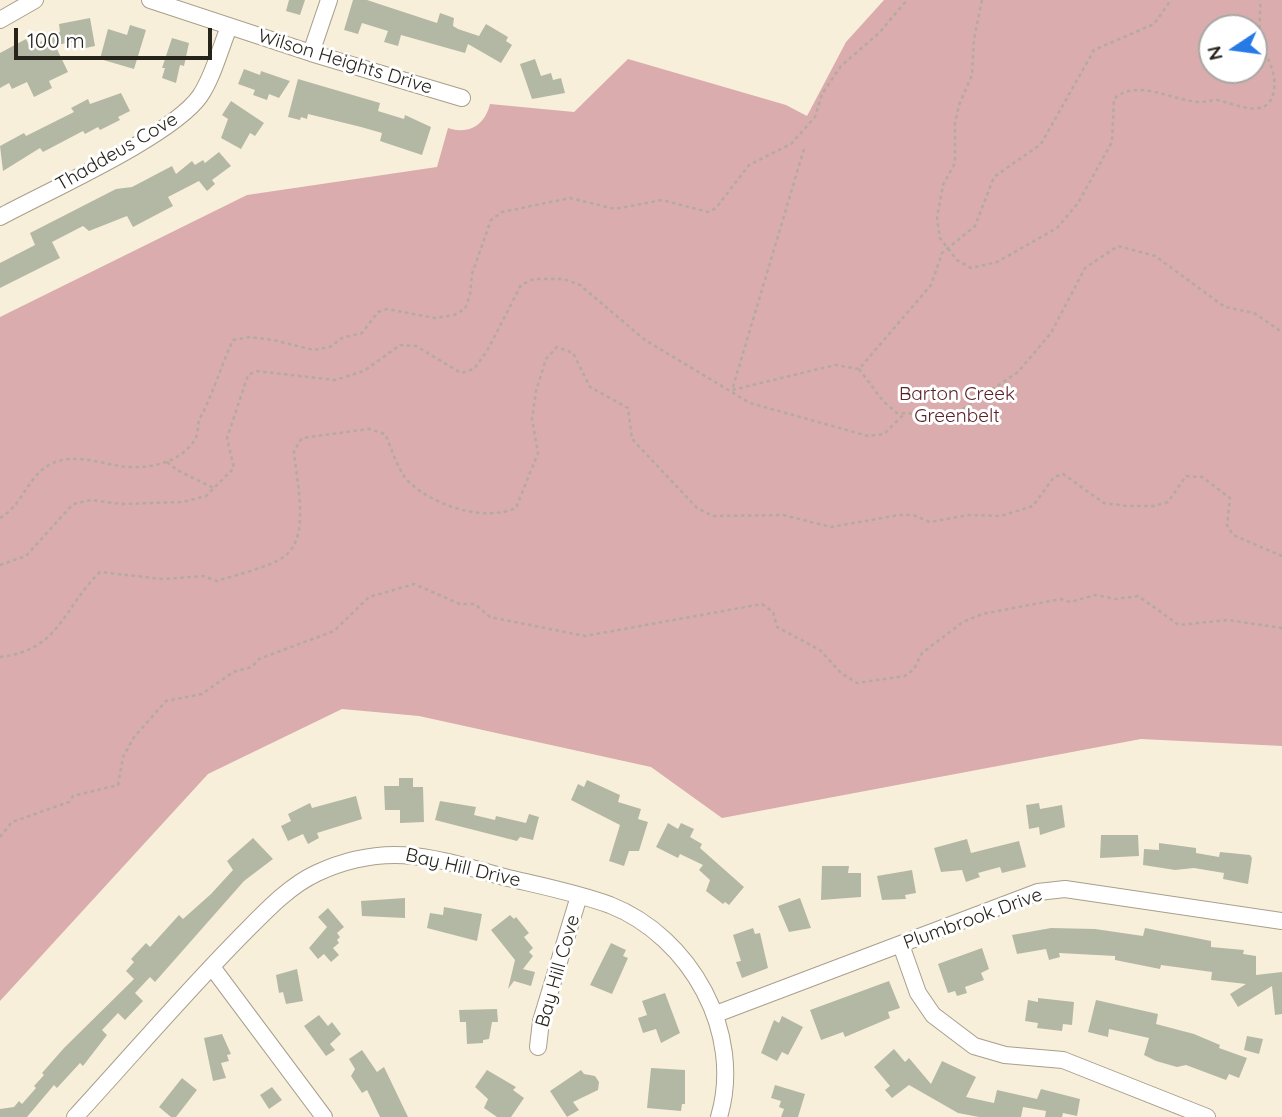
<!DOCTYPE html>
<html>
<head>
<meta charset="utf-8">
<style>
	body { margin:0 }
	#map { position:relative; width:1282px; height:1117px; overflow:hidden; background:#f8efda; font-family:Quicksand,sans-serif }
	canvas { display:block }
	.north { position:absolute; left:1198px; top:14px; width:70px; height:70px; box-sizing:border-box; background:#fff; border:2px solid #a8a7a4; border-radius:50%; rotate:257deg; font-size:19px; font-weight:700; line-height:28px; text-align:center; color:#26231b }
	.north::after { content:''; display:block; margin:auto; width:24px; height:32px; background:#257ae5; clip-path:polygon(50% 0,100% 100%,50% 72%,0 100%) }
	.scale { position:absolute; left:14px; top:28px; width:198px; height:32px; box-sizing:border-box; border:4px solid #26231b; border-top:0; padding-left:9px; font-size:21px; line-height:24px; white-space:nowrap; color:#26231b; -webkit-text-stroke:5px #fff; paint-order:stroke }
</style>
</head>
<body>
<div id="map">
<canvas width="1282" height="1117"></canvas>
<div class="north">N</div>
<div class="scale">100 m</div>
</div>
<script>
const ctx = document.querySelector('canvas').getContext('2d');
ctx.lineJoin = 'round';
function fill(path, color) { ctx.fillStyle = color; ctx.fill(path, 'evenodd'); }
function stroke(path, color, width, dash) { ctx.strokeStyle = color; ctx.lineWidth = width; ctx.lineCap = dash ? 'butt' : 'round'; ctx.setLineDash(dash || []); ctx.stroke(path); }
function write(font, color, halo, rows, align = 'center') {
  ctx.font = font + ' Quicksand,sans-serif'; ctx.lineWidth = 6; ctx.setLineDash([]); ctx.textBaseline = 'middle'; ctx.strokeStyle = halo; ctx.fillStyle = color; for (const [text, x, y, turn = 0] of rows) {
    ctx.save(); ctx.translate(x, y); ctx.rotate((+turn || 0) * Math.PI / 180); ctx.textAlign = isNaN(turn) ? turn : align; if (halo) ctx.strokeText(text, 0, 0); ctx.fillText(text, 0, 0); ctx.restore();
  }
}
const forest = new Path2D(`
	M884,0H1282V746L1141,739L722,818L651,767L419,716L342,709L208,774L0,1001V317L247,195L437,167L448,128C469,135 485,125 490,104L574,112L628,59L786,105L807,116L846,42ZM1254,28V70H1212V28Z`);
const building = new Path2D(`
	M289,0H305L300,15L286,11Z
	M353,0H367L437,23L440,13L454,18L453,26L458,29L479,36L486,24L508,37L506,41L512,45L501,63L468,44L465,53L401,35L398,46L384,42L388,31L362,23L358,34L344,30Z
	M90,18L95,46L81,49L80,41L55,45L68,72L49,81L52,88L34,97L27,82L12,89L9,83L0,88V53L26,39L30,47L60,32L59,24Z
	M130,25L146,30L134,69L100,59L108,29L127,35Z
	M172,38L189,43L184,66L180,65L176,83L162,78L165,68H162Z
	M535,59L541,76L551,73L553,80L561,78L565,93L532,99L520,64Z
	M244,69L260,75L261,71L290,81L279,98L269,94L267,100L253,95L255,90L238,84Z
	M298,79L380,103L378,111L404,119L405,115L431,127L422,155L380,141L382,133L361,127L308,114L307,119L301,117L300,120L288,117Z
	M121,93L130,111L118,117L120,120L100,130L98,127L85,134L83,131L43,152L40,148L3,171L0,146L24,133L26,136L74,112L71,108L88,99L90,104Z
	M231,101L264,123L255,136L250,133L241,149L221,138L228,119L222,115Z
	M219,152L231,166L212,180L215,184L207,191L199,181L168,197L173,206L133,227L127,216L89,231L83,226L52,242L60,258L0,288V263L35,245L30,233L116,189L132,187L172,166L176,174L192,161L195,165L203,160L205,163Z
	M399,778H413V787H423L424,822L400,823V810H385L384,786H399Z
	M587,780L620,795L618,802L641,809L638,819L648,822L639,851H629L624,866L609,861L620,825L571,800L578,784L584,787Z
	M356,796L362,819L317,833L319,838L308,844L303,834L288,841L281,826L291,821L288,814L310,803L312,808Z
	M440,801L476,807L474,815L495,820L496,816L526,823L529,814L539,817L533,840L520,837L517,841L435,820Z
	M1039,803L1040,809L1062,805L1065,827L1040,835L1039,827L1029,829L1026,805Z
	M668,823L678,829L681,823L694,829L690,837L702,844L700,848L744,887L729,905L725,902L723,904L706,891L710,880L699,870L703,865L680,854L678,858L656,847Z
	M1101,835H1138L1139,856L1100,858Z
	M253,838L273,859L244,881L155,982L150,977L135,993L143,1001L125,1020L118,1013L102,1030L107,1035L83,1066L80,1063L57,1088L54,1085L27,1117H0V1109L14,1107L19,1101L22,1104L36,1088L34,1086L44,1075L42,1073L64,1048L134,979L126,971L134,962L131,959L146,943L150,947L179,915L183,919L211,894L233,870L227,861Z
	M967,839L971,853L1019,841L1026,867L1002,873L1000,867L978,873L980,877L966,882L962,870L941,872L934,848Z
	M1159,843L1196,848V853L1219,857L1220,852L1250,855L1252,858L1248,884L1223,879L1224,873L1194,868L1175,870L1143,865L1144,849L1159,850Z
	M822,866H849L848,873H861V897L821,900Z
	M912,870L916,893L905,895L906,899L882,900L877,876Z
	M405,898V918L362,916L361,901Z
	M800,898L811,928L789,932L778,906Z
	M444,907L482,914L477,941L427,928L430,913L443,915Z
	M328,908L344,927L337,933L340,937L337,940L339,943L333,948L339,955L331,962L324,954L318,959L309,948L327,927L318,917Z
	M510,915L514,919L516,917L529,933L524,937L533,948L529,952L533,956L523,969L535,972L531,986L514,981L508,989L515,960L491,930Z
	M753,928L755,934L760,933L768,968L742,978L736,962L741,961L733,935Z
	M1051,928L1095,929L1143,936L1145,928L1211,941V947L1244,950L1243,954L1256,956V975L1282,972V1014L1275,1015L1272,986L1238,1007L1230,994L1246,984L1211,980L1212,972L1161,965L1160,969L1115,960V956L1059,953L1060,957L1049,960L1046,949L1017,954L1012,935Z
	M611,943L626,950L623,956L628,958L612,994L590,985Z
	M982,948L989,969L981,973L984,980L965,987L967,993L957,996L955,991L948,993L938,964Z
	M297,969L303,1001L286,1004L283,992L279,993L276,975Z
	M889,981L900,1008L888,1012L890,1018L845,1037L843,1032L821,1040L810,1010Z
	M665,993L680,1033L661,1043L656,1029L643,1033L638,1018L647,1015L642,1001Z
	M1038,998L1074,1002L1072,1025L1063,1024L1062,1031L1037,1028L1038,1023L1025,1021L1028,1000L1038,1002Z
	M1096,1000L1158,1014L1156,1024L1194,1034L1220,1045L1219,1048L1247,1058L1239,1078L1229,1074L1226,1080L1186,1065L1177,1067L1156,1061L1144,1055L1149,1038L1109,1029L1108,1037L1088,1032Z
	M497,1009L498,1022H492L489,1039L483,1040V1043L467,1044L466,1022H460L459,1010Z
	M319,1015L328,1026L332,1022L341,1034L330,1044L335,1050L326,1056L304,1026Z
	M782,1016L803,1027L788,1055L782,1052L777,1061L761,1053L774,1020L779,1023Z
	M222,1034L231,1054L227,1055L229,1061L221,1063L226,1078L213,1081L204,1038Z
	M1247,1036L1263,1039L1259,1054L1244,1050Z
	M894,1049L905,1062L909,1058L931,1084L942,1061L976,1077L966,1097L994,1103L997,1090L1037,1099L1041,1089L1080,1099L1077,1116L1063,1113L1062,1117H1045L1046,1111L1023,1107L1021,1117H979L958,1113L909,1085L892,1098L885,1090L890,1086L874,1067Z
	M362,1050L377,1072L384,1067L408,1117H380L367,1090L362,1093L351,1076L355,1069L349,1059Z
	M651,1068L685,1070V1104H682L681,1111L647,1108Z
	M487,1070L516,1087L513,1090L524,1098L511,1117H497L484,1108L488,1099L475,1087Z
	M581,1070L584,1074L595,1076L599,1082L598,1090L573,1102L579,1110L567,1117L550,1091Z
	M182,1078L197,1090L176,1117H171L159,1107Z
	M775,1085L805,1094L798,1117H781L784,1109L779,1107L781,1101L771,1098Z
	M272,1087L282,1100L269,1109L260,1095Z`);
const path = new Path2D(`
	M982,0L974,39L972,75L959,105L955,123V163L943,185L937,218L940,238L957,260L971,268L997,262L1057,228L1078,203L1112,142L1114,99C1137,77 1174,102 1201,102C1207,102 1211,100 1217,100C1237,104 1270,122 1274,89C1277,69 1262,52 1260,32C1259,22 1261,11 1260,0
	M804,149L732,390L835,365L859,369L931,285L942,253L975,226L994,177L1041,144L1094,50L1154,24L1171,0
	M859,369L883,401L897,413L954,415L1018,372L1051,333L1085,268L1118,246L1155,256L1225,307L1254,313L1282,332
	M167,462C182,475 198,479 215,489
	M0,518C23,505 28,475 51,464C70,454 94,461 114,465C141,471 181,465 195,439C199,432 197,424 200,418C213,394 221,366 233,340L250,337L273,340L314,350L330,347L342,338L362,333L378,312L387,309L435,318L454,315L465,309L470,295L472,274L486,234L491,220L502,212L570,198L615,209L662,200L708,212L716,208L749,165L791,144L815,117L822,94L841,66L879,33L907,0
	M0,565L26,556L73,504L92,500L121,504L183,502L206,496L234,468L227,438L248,375L256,371L335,380L364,371L400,345L416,346L461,373L474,369L487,351L521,285L534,279H564L580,285L645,340L750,403L868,436L884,434L905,413
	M0,657C61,650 63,607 100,572L162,579L203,576L217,581C235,575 271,567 285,556C311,536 296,480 294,451L302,438L369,429L385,434C392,449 398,472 410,483C435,506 484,522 516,508L538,453L532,419L536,391L546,359L557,347L573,353L590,387L628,408L632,439L697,508L713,516L783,515L831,527L899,515H913L930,522L968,515L1001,516L1033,506L1054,477L1063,474L1104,503L1127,506H1154L1168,502L1186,476L1202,477L1230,498L1227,525L1233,535L1282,556
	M0,837L12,822L69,802L73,796L118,785L123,757L134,737L166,701L202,694L233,672L252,667L259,659L334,631L369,597L414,584L460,604H475L490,617L585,636L762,604L773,612L777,627L820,650L841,673L857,683L905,676L914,669L922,653L963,622L982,614L1061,599L1070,602L1096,595L1116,599L1138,596L1179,625L1228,620L1282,628`);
const minor = new Path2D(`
	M150,0L311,53L462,98
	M0,20L35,0
	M311,53L329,0
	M0,217C48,191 172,136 200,96C213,77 220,49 229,27
	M901,945L918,993L933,1015L974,1046L1005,1055L1063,1060L1207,1117
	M212,967L324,1117
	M716,1014L1038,892L1065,889L1282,921
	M538,1047L541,1021L579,896
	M75,1117C130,1057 183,995 240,937C263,914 287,887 317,873C389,840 437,859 508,878C542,886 577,893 610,905C691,937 744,1033 719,1117`);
const streetNames = [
	["Wilson Heights Drive",345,62,17],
	["Thaddeus Cove",117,152,-30],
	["Bay Hill Drive",463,868,13],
	["Plumbrook Drive",973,919,-20],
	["Bay Hill Cove",558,971,-74]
];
const parkNames = [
	["Barton Creek",957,394],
	["Greenbelt",957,416]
];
fill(forest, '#daacad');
fill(building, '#b3b8a4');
stroke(minor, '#a89f8c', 18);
stroke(path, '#b3ac9c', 2.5, [3.5, 3.5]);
stroke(minor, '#fff', 16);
write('19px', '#26231b', '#fff', streetNames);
write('19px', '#5b2127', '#fff', parkNames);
</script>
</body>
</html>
